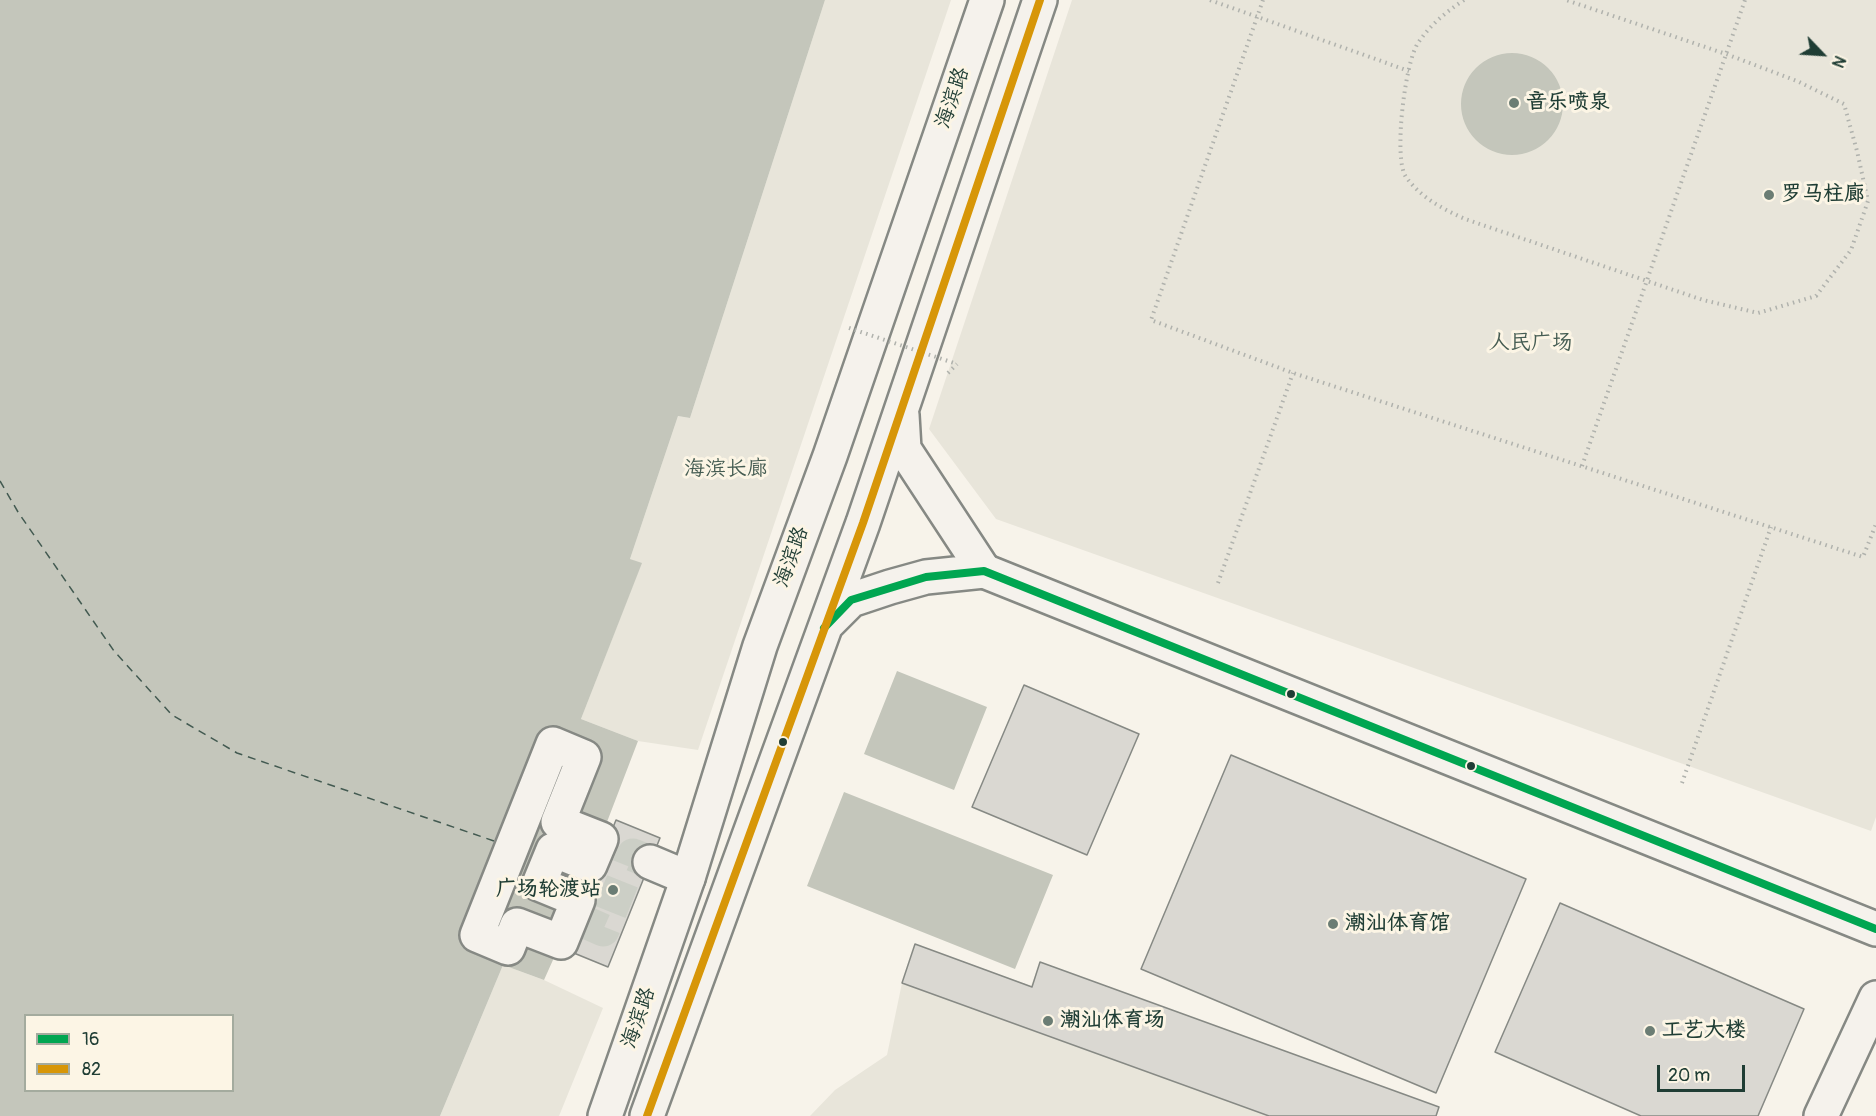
<!DOCTYPE html>
<html>
<head>
<meta charset="utf-8">
<style>
	body { margin:0 }
	#map { position:relative; width:1876px; height:1116px; overflow:hidden; background:#f7f3ea; font-family:Pangolin,sans-serif }
	canvas { display:block }
	.legend { position:absolute; left:24px; top:1014px; width:210px; height:78px; box-sizing:border-box; background:#fcf5e5; border:2px solid #a4ab9e; margin:0; padding:8px 10px; list-style:none; font-size:18px; color:#1f3d34 }
	.legend li { display:flex; align-items:center; gap:12px; height:30px }
	.legend b { width:30px; border:2px solid #a4ab9e }
	.north { position:absolute; left:1792px; top:24px; width:60px; height:60px; -webkit-text-stroke:4px #fcf5e5; paint-order:stroke; rotate:115deg; font-size:16px; font-weight:700; line-height:24px; text-align:center; color:#1f3d34 }
	.north::after { content:''; display:block; margin:auto; width:21px; height:27px; background:#1f3d34; clip-path:polygon(50% 0,100% 100%,50% 72%,0 100%) }
	.scale { position:absolute; left:1657px; top:1065px; width:88px; height:27px; box-sizing:border-box; border:3px solid #1f3d34; border-top:0; padding-left:8px; font-size:18px; line-height:21px; white-space:nowrap; color:#1f3d34; -webkit-text-stroke:4px #fcf5e5; paint-order:stroke }
</style>
</head>
<body>
<div id="map">
<canvas width="1876" height="1116"></canvas>
<ul class="legend">
<li><b style="height:8px;background:#00a651"></b>16</li>
<li><b style="height:8px;background:#d79608"></b>82</li>
</ul>
<div class="north">N</div>
<div class="scale">20 m</div>
</div>
<script>
const ctx = document.querySelector('canvas').getContext('2d');
ctx.lineJoin = 'round';
function fill(path, color) { ctx.fillStyle = color; ctx.fill(path, 'evenodd'); }
function stroke(path, color, width, dash) { ctx.strokeStyle = color; ctx.lineWidth = width; ctx.lineCap = dash ? 'butt' : 'round'; ctx.setLineDash(dash || []); ctx.stroke(path); }
function write(font, color, halo, rows, align = 'center') {
  ctx.font = font + ' Pangolin,"LXGW WenKai TC",sans-serif'; ctx.lineWidth = 6; ctx.setLineDash([]); ctx.textBaseline = 'middle'; ctx.strokeStyle = halo; ctx.fillStyle = color; for (const [text, x, y, turn = 0] of rows) {
    ctx.save(); ctx.translate(x, y); ctx.rotate((+turn || 0) * Math.PI / 180); ctx.textAlign = isNaN(turn) ? turn : align; if (halo) ctx.strokeText(text, 0, 0); ctx.fillText(text, 0, 0); ctx.restore();
  }
}
const green = new Path2D(`
	M825,0H951L698,750L638,741L581,719L641,564L630,559L678,416L690,418Z
	M1072,0H1876V817L1871,831L996,519L929,429Z
	M915,944L1031,986L1040,962L1439,1107L1436,1116H810L835,1090L887,1055L902,983Z
	M503,965L544,980L603,1008L559,1116H440Z`);
const water = new Path2D(`
	M0,0H825L690,418L678,416L630,559L642,563L581,719L638,741L561,942L544,980L503,965L440,1116H0ZM26,1016H232V1090H26Z
	M1461 104a51 51 0 1 1 102 0a51 51 0 1 1-102 0Z
	M897,671L987,707L954,790L864,754Z
	M844,792L1053,875L1015,969L807,886Z`);
const ferry = new Path2D(`
	M0,481L18,512L114,651L172,715L237,753L497,842`);
const building = new Path2D(`
	M1024,685L1139,734L1087,855L972,807Z
	M1231,755L1526,879L1436,1093L1141,969Z
	M616,820L660,838L608,967L564,949Z
	M1560,903L1804,1009L1758,1116H1641L1495,1052Z
	M915,944L1032,987L1040,962L1439,1107L1436,1116H1269L902,983Z`);
const minorTunnel = new Path2D(`
	M576,918L603,930L633,855L650,862`);
const path = new Path2D(`
	M1210,0L1409,71
	M1263,0L1151,320L1293,373L1863,557L1876,524
	M1464,0C1446,12 1430,25 1418,43C1405,62 1393,159 1406,177C1421,198 1443,209 1465,219L1703,300L1758,313L1816,296L1851,250L1868,201L1857,151L1844,104L1797,81L1726,54L1566,0
	M948,373L957,364
	M1582,466L1745,0
	M1218,583L1293,373
	M1682,783L1771,527`);
const minor = new Path2D(`
	M984,571L1876,929
	M553,744L584,757L558,822L601,839L590,865L553,850L539,884L578,900L561,942L517,925L508,948L477,935Z
	M650,862L688,878
	M1821,1116L1876,998`);
const major = new Path2D(`
	M827,624L851,600L890,587L926,577L984,571L904,449L902,415
	M605,1116L688,878L760,646L830,456L987,0
	M647,1116L863,523L1040,0`);
const pathBridge = new Path2D(`
	M849,328L957,364`);
const bus1 = new Path2D(`
	M824,628L851,600L926,577L984,571L1876,929`);
const bus2 = new Path2D(`
	M647,1116L863,523L1040,0`);
const markers = [
	[1514,103,6,"#6b7d74"],
	[1769,195,6,"#6b7d74"],
	[1291,694,5,"#1f3d34"],
	[783,742,5,"#1f3d34"],
	[1471,766,5,"#1f3d34"],
	[613,890,6,"#6b7d74"],
	[1333,924,6,"#6b7d74"],
	[1048,1021,6,"#6b7d74"],
	[1650,1031,6,"#6b7d74"]
];
const streetNames = [
	["海滨路",953,98,-71],
	["海滨路",792,557,-70],
	["海滨路",639,1018,-71]
];
const poiNames = [
	["音乐喷泉",1526,103],
	["罗马柱廊",1781,195],
	["广场轮渡站",601,890,"right"],
	["潮汕体育馆",1345,924],
	["潮汕体育场",1060,1021],
	["工艺大楼",1662,1031]
];
const parkNames = [
	["人民广场",1531,344],
	["海滨长廊",726,470]
];
fill(green, '#e8e5da');
fill(water, '#c4c6bb');
stroke(ferry, '#435a51', 1.5, [8, 6]);
fill(building, '#dad8d2');
stroke(building, '#868984', 1.5);
stroke(minorTunnel, '#cccfc6', 33, [33, 16]);
stroke(minor, '#868984', 38);
stroke(major, '#868984', 38);
stroke(path, '#b0b2ad', 4, [1.5, 4.5]);
stroke(minor, '#f5f2ec', 33);
stroke(major, '#f5f2ec', 33);
stroke(pathBridge, '#b0b2ad', 4, [1.5, 4.5]);
stroke(bus1, '#00a651', 8);
stroke(bus2, '#d79608', 8);
for (const [x, y, r, color] of markers) { const dot = new Path2D(); dot.arc(x, y, r, 0, 2 * Math.PI); ctx.fillStyle = color; ctx.fill(dot); stroke(dot, '#fcf5e5', 2); }
write('21px', '#1f3d34', '#fcf5e5', streetNames);
write('bold 21px', '#1f3d34', '#fcf5e5', poiNames, 'left');
write('21px', '#455c52', '#fcf5e5', parkNames);
</script>
</body>
</html>
